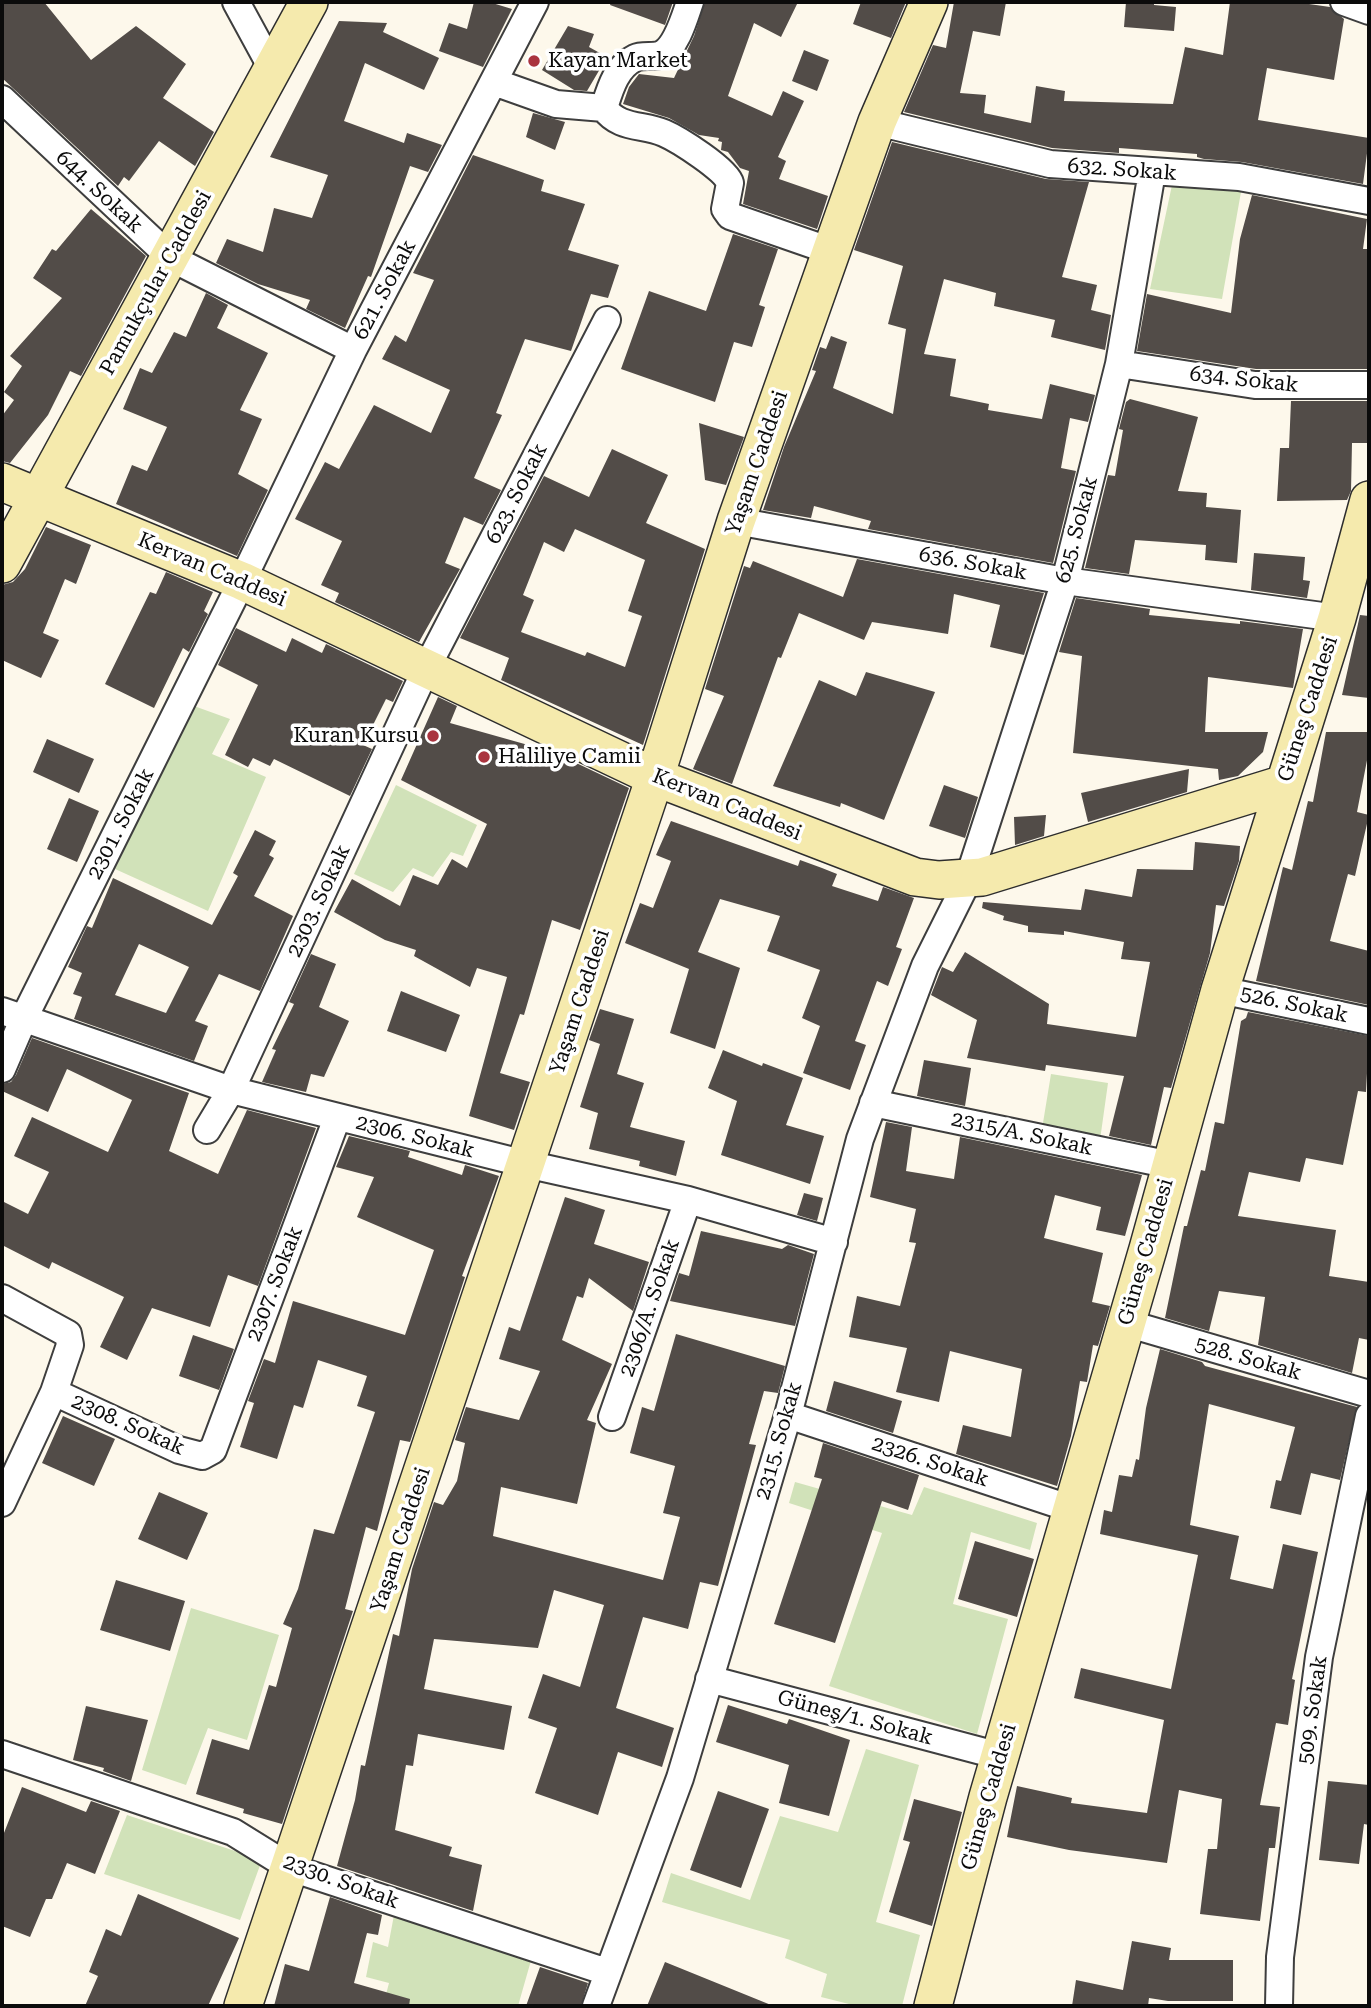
<!DOCTYPE html>
<html>
<head>
<meta charset="utf-8">
<style>
	body { margin:0 }
	#map { position:relative; width:1371px; height:2008px; overflow:hidden; background:#fdf8eb; font-family:"Roboto Serif",serif }
	canvas { display:block }
	.frame { position:absolute; inset:0; border:4px solid #0b0b0b; pointer-events:none }
</style>
</head>
<body>
<div id="map">
<canvas width="1371" height="2008"></canvas>
<div class="frame"></div>
</div>
<script>
const ctx = document.querySelector('canvas').getContext('2d');
ctx.lineJoin = 'round';
function fill(path, color) { ctx.fillStyle = color; ctx.fill(path, 'evenodd'); }
function stroke(path, color, width, dash) { ctx.strokeStyle = color; ctx.lineWidth = width; ctx.lineCap = dash ? 'butt' : 'round'; ctx.setLineDash(dash || []); ctx.stroke(path); }
function write(font, color, halo, rows, align = 'center') {
  ctx.font = font + ' "Roboto Serif",serif'; ctx.lineWidth = 7; ctx.setLineDash([]); ctx.textBaseline = 'middle'; ctx.strokeStyle = halo; ctx.fillStyle = color; for (const [text, x, y, turn = 0] of rows) {
    ctx.save(); ctx.translate(x, y); ctx.rotate((+turn || 0) * Math.PI / 180); ctx.textAlign = isNaN(turn) ? turn : align; if (halo) ctx.strokeText(text, 0, 0); ctx.fillText(text, 0, 0); ctx.restore();
  }
}
const green = new Path2D(`
	M1172,185L1241,192L1222,299L1150,289Z
	M194,706L230,719L212,754L266,777L208,911L115,869Z
	M396,785L477,825L463,856L451,852L433,877L413,868L393,892L354,874Z
	M1051,1074L1108,1083L1100,1140L1042,1129Z
	M795,1482L912,1515L924,1487L1037,1523L1030,1550L971,1532L953,1604L1008,1619L977,1734L829,1686L882,1533L789,1503Z
	M191,1608L279,1635L247,1740L208,1728L186,1785L142,1770Z
	M866,1749L919,1765L876,1922L920,1935L902,2006H857L821,1997L827,1974L785,1958L790,1940L662,1902L671,1873L750,1900L780,1816L838,1832Z
	M127,1815L262,1860L240,1920L104,1874Z
	M394,1915L532,1957L518,2006H383L389,1983L366,1977L373,1942L388,1947Z`);
const building = new Path2D(`
	M2,2H44L91,60L136,26L186,64L163,98L214,132L195,166L159,141L129,181L124,177L118,186L2,78Z
	M474,2H489L512,9L483,67L439,51L449,23L467,29Z
	M611,2H673L665,25L610,5Z
	M705,2H798L781,37L754,23L728,96L772,116L783,91L804,101L778,157L786,161L779,179L828,196L817,229L743,204L749,171L740,168L728,152L721,150L722,142L718,141L719,138L699,135L669,118L623,104L629,87L639,74L674,78L694,36Z
	M861,2H906L891,38L853,24Z
	M954,2H1006L1000,36L973,31L960,93L986,95L984,113L1031,123L1036,86L1065,91L1064,101L1173,104L1185,47L1223,55L1230,2H1295L1330,7L1344,19L1334,80L1267,68L1258,120L1369,138L1363,184L1242,162L1204,159L1197,157V154L1119,148V153L1052,148L904,112L933,45L946,48Z
	M1126,2H1154V5L1176,7L1174,31L1124,27Z
	M339,21L387,23L383,32L439,58L424,90L365,63L344,121L404,143L407,133L442,145L428,172L410,166L371,277L368,276L345,328L306,309L310,300L258,284L216,263L227,239L263,252L274,208L312,218L328,175L270,157Z
	M568,26L594,34L589,47L607,57L587,91L574,90L542,70Z
	M804,50L829,60L817,91L792,81Z
	M533,113L565,122L555,150L526,137Z
	M892,142L1046,179L1089,182L1062,277L1097,285L1091,310L1111,315L1105,350L1051,337L1055,320L994,306L996,293L944,279L924,354L956,359L950,396L989,404L988,410L1042,419L1050,384L1095,395L1088,422L1070,418L1061,468L1076,471L1053,563L868,529L871,521L814,506L811,518L763,510L784,447L816,371L812,370L820,347L826,349L831,336L847,342L833,388L893,414L906,329L888,324L903,266L854,250Z
	M473,155L544,180L541,191L585,204L568,250L619,265L608,298L591,294L571,351L525,339L496,413L502,415L474,478L501,490L483,525L464,517L445,563L460,569L419,642L335,602L339,593L321,585L342,541L295,519L325,462L339,469L374,405L431,433L450,390L382,359L395,335L406,342L434,280L413,273Z
	M1252,195L1367,219L1363,249H1369V369H1256L1137,351L1147,294L1231,313L1240,239Z
	M91,209L146,256L81,376L70,371L48,415L10,463L2,461V416L14,400L4,392L22,366L10,356L62,298L33,278L52,249L56,251Z
	M733,234L778,249L759,305L765,307L752,347L734,342L715,402L621,369L649,291L706,311Z
	M206,293L228,305L217,328L268,353L240,410L262,419L238,474L268,490L237,556L116,504L132,465L147,471L167,427L123,409L140,368L152,373L174,332L186,337Z
	M1130,399L1198,417L1178,491L1207,493L1206,507L1241,510L1237,563L1205,560L1206,545L1135,540L1129,574L1085,568L1108,475L1115,476L1123,430L1119,429L1126,402Z
	M1291,401H1369V443H1352L1351,491L1347,500L1277,501L1280,448H1289Z
	M699,423L744,437L726,485L705,480Z
	M612,449L668,475L646,523L705,549L643,745L501,680L509,658L460,638L544,476L589,497ZM575,529L645,560L628,611L642,616L625,667L587,652L585,656L521,632L534,600L523,595L544,542L564,552Z
	M46,527L91,545L76,584L65,579L43,633L59,640L41,678L2,660V585L13,582L25,569Z
	M1254,553L1305,557L1303,580L1310,581L1307,598L1251,590Z
	M857,559L1044,593L1024,655L990,647L1000,605L954,594L948,634L872,622L864,640L799,613L781,658L778,657L732,784L693,769L724,696L705,689L744,566L750,568L753,561L843,597Z
	M166,572L213,592L204,611L208,614L189,652L183,648L154,708L105,684L150,592L156,594Z
	M1076,598L1150,609L1149,615L1240,624V621L1303,629L1293,688L1208,677L1205,732H1268L1263,752L1238,776L1219,780L1218,769L1073,753L1082,656L1059,652Z
	M1360,615L1369,616V698L1342,695Z
	M236,628L286,652L292,638L322,653L326,644L403,681L393,702L386,699L363,745L372,749L350,796L274,759L270,766L253,758L248,767L225,755L258,685L218,665Z
	M866,672L935,692L884,820L841,803L840,807L773,786L819,680L856,696Z
	M438,697L457,706L450,723L553,752L629,788L580,930L552,920L524,1015L520,1014L500,1073L530,1082L514,1130L469,1116L507,977L477,968L470,987L414,956L416,950L385,940L334,912L352,879L400,906L413,875L438,885L452,859L467,868L487,824L401,780Z
	M1326,732H1369V750L1357,812L1369,815L1355,876L1348,874L1330,941L1369,951V1005L1256,981L1283,867L1292,870L1308,801L1313,802Z
	M47,739L94,759L79,793L33,772Z
	M1189,769L1187,792L1088,822L1081,793Z
	M944,785L978,797L965,838L929,826Z
	M69,798L99,811L77,862L47,849Z
	M1046,815L1044,836L1015,845L1014,817Z
	M671,821L798,866L800,860L822,868L837,874L832,886L878,901L883,887L914,898L896,947L902,949L888,986L877,981L855,1041L866,1045L850,1090L803,1073L820,1026L802,1018L820,970L767,951L780,916L720,899L698,952L740,968L715,1049L670,1033L689,969L625,943L640,903L653,908L671,861L656,855Z
	M255,830L276,841L269,855L274,858L254,896L293,916L260,991L219,974L195,1021L208,1026L194,1061L74,1019L82,997L73,994L82,973L68,967L87,926L92,928L113,878L212,925L238,876L233,873ZM139,944L189,967L166,1013L115,995Z
	M1195,842L1240,846L1239,861L1224,906L1216,905L1210,953L1171,1088L1164,1087L1151,1145L1109,1136L1124,1076L1046,1065L1045,1071L967,1058L977,1020L931,995L942,967L953,972L965,952L1049,1004L1047,1024L1136,1037L1150,962L1121,959L1124,942L1064,931V935L1028,932V926L1003,920L1004,916L982,908L983,902L1081,910L1085,889L1132,897L1137,869L1193,870Z
	M311,954L336,964L319,1007L349,1021L324,1077L311,1074L306,1092L262,1082L276,1050L272,1049L294,1004L289,1002Z
	M401,991L460,1015L446,1052L387,1031Z
	M600,1009L634,1019L617,1074L644,1083L630,1127L685,1141L676,1176L639,1166L640,1161L589,1149L598,1113L580,1107L600,1044L589,1040Z
	M1248,1012L1369,1036L1366,1092L1358,1091L1343,1165L1306,1158L1300,1182L1249,1172L1238,1216L1336,1230L1329,1276L1369,1282V1340L1359,1338L1352,1373L1258,1345L1265,1297L1219,1291L1209,1331L1165,1318L1184,1226H1187L1201,1170L1205,1171L1215,1122L1224,1124L1241,1021L1246,1018Z
	M32,1038L189,1093L169,1151L218,1174L247,1110L316,1128L258,1286L228,1275L210,1327L152,1308L127,1360L100,1347L124,1297L52,1262L49,1269L2,1245V1201L28,1214L49,1172L14,1156L32,1117L108,1152L132,1100L67,1069L48,1112L2,1091V1084L11,1082L16,1075Z
	M723,1050L762,1066L763,1063L803,1078L786,1125L824,1136L810,1184L721,1155L737,1101L708,1088Z
	M924,1060L971,1068L965,1106L917,1096Z
	M886,1122L912,1127L906,1171L954,1179L960,1137L1142,1175L1125,1236L1096,1230L1101,1207L1055,1195L1044,1238L1103,1253L1092,1302L1110,1306L1098,1346L1093,1345L1087,1382L1080,1381L1071,1436L1057,1486L956,1454L963,1425L1011,1437L1022,1369L950,1351L939,1402L896,1392L907,1348L849,1337L857,1296L900,1306L916,1243L909,1242L916,1209L870,1197Z
	M349,1136L410,1151L408,1157L462,1175L465,1165L499,1176L462,1276L465,1277L410,1442L400,1440L377,1531L366,1527L345,1609L353,1611L282,1824L243,1813L244,1809L196,1794L212,1739L249,1750L269,1685L276,1687L292,1628L283,1624L298,1589L314,1529L334,1534L375,1412L357,1406L367,1376L318,1360L303,1408L294,1405L277,1459L240,1447L254,1403L248,1401L264,1359L275,1363L293,1301L405,1335L434,1250L357,1217L374,1177L336,1167Z
	M804,1193L823,1198L817,1221L797,1215Z
	M565,1197L605,1210L594,1244L649,1262L633,1311L589,1278L583,1298L577,1296L562,1340L612,1364L587,1420L596,1423L577,1504L501,1487L493,1536L663,1580L680,1517L663,1513L675,1466L630,1453L642,1407L654,1411L676,1334L785,1366L778,1393L764,1391L749,1444L756,1445L718,1586L700,1582L688,1629L643,1617L616,1708L674,1728L662,1767L618,1752L598,1815L535,1793L557,1728L528,1718L543,1674L580,1687L604,1605L554,1590L538,1648L434,1639L424,1689L512,1706L504,1750L418,1734L413,1766L406,1765L395,1830L452,1847L449,1856L482,1865L473,1911L337,1866L355,1800L361,1765L365,1766L393,1634L399,1636L412,1569L434,1502L443,1505L457,1481L465,1443L455,1440L466,1407L519,1420L540,1371L499,1359L509,1327L520,1331Z
	M701,1231L782,1249L788,1245L814,1254L795,1326L670,1301L679,1273L689,1276Z
	M193,1335L234,1349L219,1390L179,1376Z
	M1160,1349L1202,1362L1205,1366L1357,1407L1340,1480L1311,1473L1301,1515L1270,1508L1276,1480L1281,1481L1295,1427L1209,1404L1190,1525L1239,1536L1230,1579L1273,1589L1283,1544L1318,1552L1292,1679L1295,1680L1288,1725L1276,1723L1260,1805L1280,1807L1275,1848H1269L1260,1921L1200,1914L1208,1849H1217L1222,1799L1179,1790L1167,1863L1069,1850L1007,1837L1017,1786L1072,1798L1071,1803L1147,1813L1164,1720L1074,1698L1081,1668L1171,1689L1198,1555L1100,1534L1104,1510L1112,1512L1119,1475L1132,1477L1136,1459L1139,1460L1146,1408Z
	M834,1381L902,1401L893,1433L826,1411Z
	M63,1416L115,1439L94,1486L42,1463Z
	M823,1443L919,1475L908,1510L882,1501L835,1643L774,1624L822,1479L814,1477Z
	M159,1492L208,1513L187,1560L138,1539Z
	M975,1541L1034,1559L1017,1617L958,1599Z
	M116,1580L185,1601L170,1651L100,1630Z
	M728,1705L787,1724L789,1719L850,1740L829,1816L779,1803L789,1765L716,1742Z
	M86,1706L148,1720L131,1781L103,1771L104,1768L73,1760Z
	M1328,1781L1369,1785V1825L1364,1824L1359,1864L1319,1860Z
	M22,1787L86,1812L91,1801L120,1811L95,1874L67,1863L52,1899H46L30,1937L2,1926V1838Z
	M718,1791L769,1809L741,1888L690,1870Z
	M914,1799L962,1812L932,1926L889,1912L910,1842L903,1840Z
	M138,1894L239,1938L208,2006H85L98,1976L89,1972L106,1929L121,1936Z
	M330,1897L382,1915L378,1935L367,1933L354,1983L410,1999L409,2006H274L285,1964L309,1971Z
	M1132,1941L1171,1948L1169,1960H1233V2001H1168L1149,1998L1148,2006H1072L1076,1980L1123,1990Z
	M665,1962L771,2005V2006H647Z
	M540,1967L588,1983L581,2006H526Z`);
const street = new Path2D(`
	M236,2L273,70
	M1344,2L1369,11
	M494,82L556,104L604,108C610,89 616,67 635,58C643,54 654,58 662,54C677,46 685,16 690,2
	M2,99L171,258L353,350
	M604,108C619,129 642,124 664,133C678,139 727,170 730,183L725,209L730,216L831,251
	M877,122L1050,164L1239,177L1369,201
	M1119,364L1255,385H1369
	M736,521L1065,581L1337,618
	M1220,990L1369,1021
	M2,1011L231,1090L526,1164L688,1200L834,1242
	M2,1069L24,1018L242,581L353,350L535,2
	M873,1103L1171,1165
	M207,1130L231,1090L426,669L607,320
	M2,1298L68,1334L70,1345L54,1392L179,1450L202,1456L213,1450L337,1118
	M1126,1323L1369,1394
	M788,1415L1072,1509
	M612,1417L688,1200
	M2,1503L54,1392
	M709,1679L1000,1756
	M2,1754L233,1832L291,1868L607,1972
	M596,2006L680,1778L719,1648L788,1415L860,1139L925,966L968,880L1065,581L1119,364L1152,172
	M1279,2006L1280,1957L1319,1657L1369,1416`);
const secondary = new Path2D(`
	M2,482L242,581L655,777L915,877L939,880L982,877L1284,784
	M2,564L309,2
	M243,2006L655,777L736,521L877,122L929,2
	M933,2006L988,1797L1148,1249L1220,990L1337,618L1369,500`);
const markers = [
	[534,61,7,"#aa343f"],
	[433,736,7,"#aa343f"],
	[484,757,7,"#aa343f"]
];
const poiNames = [
	["Kayan Market",548,61],
	["Kuran Kursu",419,736,"right"],
	["Haliliye Camii",498,757]
];
const streetNames = [
	["632. Sokak",1122,170,4],
	["644. Sokak",99,192,43],
	["Pamukçular Caddesi",156,283,-61],
	["621. Sokak",385,290,-62],
	["634. Sokak",1244,380,6],
	["Yaşam Caddesi",757,463,-71],
	["623. Sokak",517,494,-63],
	["625. Sokak",1077,530,-75],
	["636. Sokak",973,564,10],
	["Kervan Caddesi",212,570,23],
	["Güneş Caddesi",1308,709,-72],
	["Kervan Caddesi",727,805,22],
	["2301. Sokak",121,824,-63],
	["2303. Sokak",319,901,-65],
	["Yaşam Caddesi",580,1002,-72],
	["526. Sokak",1294,1005,12],
	["2315/A. Sokak",1022,1134,12],
	["2306. Sokak",415,1137,14],
	["Güneş Caddesi",1146,1252,-74],
	["2307. Sokak",275,1284,-69],
	["2306/A. Sokak",650,1308,-71],
	["528. Sokak",1248,1359,16],
	["2308. Sokak",128,1425,24],
	["2315. Sokak",779,1441,-74],
	["2326. Sokak",930,1462,18],
	["Yaşam Caddesi",401,1540,-72],
	["509. Sokak",1313,1710,-82],
	["Güneş/1. Sokak",855,1718,15],
	["Güneş Caddesi",989,1797,-74],
	["2330. Sokak",341,1882,20]
];
fill(green, '#d1e2b9');
fill(building, '#524c48');
stroke(street, '#3e3e3e', 30);
stroke(secondary, '#2d2d2d', 40);
stroke(street, '#fff', 26);
stroke(secondary, '#f5eaad', 37);
for (const [x, y, r, color] of markers) { const dot = new Path2D(); dot.arc(x, y, r, 0, 2 * Math.PI); ctx.fillStyle = color; ctx.fill(dot); stroke(dot, '#fff', 2.5); }
write('21px', '#0b0b0b', '#fff', poiNames, 'left');
write('21px', '#0b0b0b', '#fff', streetNames);
</script>
</body>
</html>
